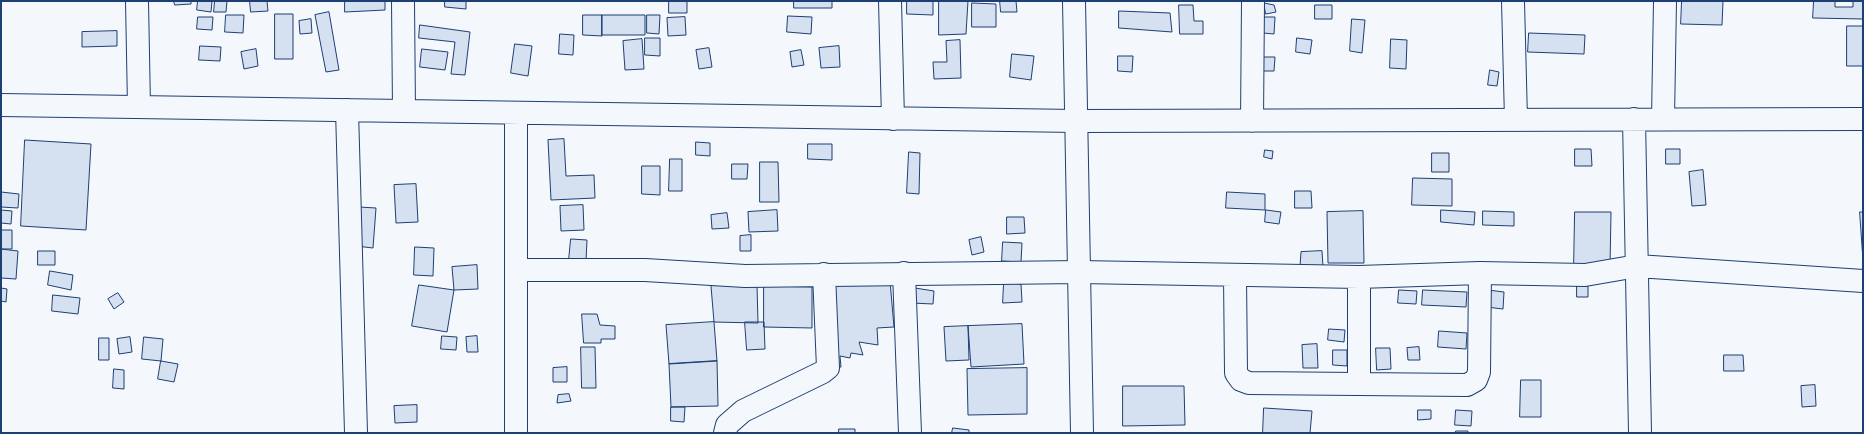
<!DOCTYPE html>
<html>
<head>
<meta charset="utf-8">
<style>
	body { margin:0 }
	#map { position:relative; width:1864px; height:434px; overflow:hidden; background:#f4f7fb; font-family:"Archivo Narrow",sans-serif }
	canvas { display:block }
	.frame { position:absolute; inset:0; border:2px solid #1d3f73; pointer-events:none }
</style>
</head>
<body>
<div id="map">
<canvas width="1864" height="434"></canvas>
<div class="frame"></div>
</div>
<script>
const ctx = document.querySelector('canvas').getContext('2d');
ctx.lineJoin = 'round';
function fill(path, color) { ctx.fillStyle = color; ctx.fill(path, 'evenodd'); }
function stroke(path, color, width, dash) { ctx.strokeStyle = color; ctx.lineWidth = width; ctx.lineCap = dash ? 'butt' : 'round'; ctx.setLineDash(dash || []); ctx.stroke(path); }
const building = new Path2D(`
	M174,1H191V4L175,5Z
	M198,1H212L211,12L197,10Z
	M215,1H227L226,12H214Z
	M250,1H267L268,11L251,12Z
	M345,1H385V10L345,12Z
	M445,1H466V9L445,7Z
	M669,1H687V13H669Z
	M794,1H832V8H794Z
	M907,1H933V15L907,14Z
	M939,1H968L966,34L939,35Z
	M1000,1H1016L1017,12H1001Z
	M1682,1H1723L1722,25L1681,24Z
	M1814,1H1835V7H1853V1H1863V19L1813,18Z
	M972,3L996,4V27H972Z
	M1264,3L1274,5L1276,12L1266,14Z
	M1179,5H1193L1194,21H1203V34H1180Z
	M1315,5H1332V19H1315Z
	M1119,11L1170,13L1172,32L1119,28Z
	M329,12L339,70L326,72L315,15Z
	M275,14H293V59H275Z
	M226,15H244L243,33L225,32Z
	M583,15H602V36L583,35Z
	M602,15H645V35H602Z
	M647,15H660L659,34L647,33Z
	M788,16L812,17L811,34L787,32Z
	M198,17H213L212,30L197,29Z
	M685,17L686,35L668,36L667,18Z
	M1264,17H1275L1274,34L1263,33Z
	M311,19L312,33L300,34L299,21Z
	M1352,19L1365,20L1362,53L1350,51Z
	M420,25L470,32L465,75L451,74L455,42L419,38Z
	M1847,26H1863V66H1847Z
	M117,31V46L82,47V32Z
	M1529,33L1585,35L1584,54L1528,52Z
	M560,34L574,35L573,55L559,54Z
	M645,38H660V56L645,55Z
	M1297,38L1312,40L1310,54L1296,52Z
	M642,39L644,69L625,70L623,41Z
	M1391,39L1407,40L1406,69L1390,68Z
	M960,40L961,78L934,79L933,62H947L946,41Z
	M515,44L532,46L528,76L511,73Z
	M200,46L221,47L220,61L199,60Z
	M839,46L840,67L821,68L819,48Z
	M709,48L712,67L699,69L696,50Z
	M256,49L258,66L244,69L241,52Z
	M422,49L448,52L445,70L420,67Z
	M801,50L804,65L792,67L790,52Z
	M1012,54L1034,56L1031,80L1010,77Z
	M1118,56H1133L1132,72L1118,71Z
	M1262,57H1275L1274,71H1261Z
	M1490,70L1499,72L1497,86L1488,85Z
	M564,139L566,176L594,175L595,198L551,200L548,140Z
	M25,140L91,144L86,230L21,226Z
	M696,142L710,143V156L696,155Z
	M808,144H832V160L808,159Z
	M1575,149H1591L1592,166H1575Z
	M1666,149H1680V164H1666Z
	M1265,150L1273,151L1272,159L1264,157Z
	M909,152L920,153L919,194L907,193Z
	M1432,153H1449V172H1432Z
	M670,159H682V191H669Z
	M760,162H778L779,202H760Z
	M732,164H748L747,179H732Z
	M642,166H660V195L642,194Z
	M1703,170L1706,205L1692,206L1689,172Z
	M1413,178L1452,179V206L1412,205Z
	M416,184L418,222L396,223L394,185Z
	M1295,191H1311L1312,208H1295Z
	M1,192L19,194L18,208L1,207Z
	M1227,192L1265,194V210L1226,208Z
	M583,205L584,230L561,231L560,206Z
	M359,207L376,208L373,248L356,246Z
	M1,210L12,211L11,224L1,223Z
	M777,210L778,231L749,232L748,212Z
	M1266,210L1281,212L1279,224L1265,222Z
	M1441,210L1475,212L1474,225L1441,222Z
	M1363,211L1364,263H1328L1327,212Z
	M1483,211L1514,212V226L1483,225Z
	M1575,212H1611L1610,267H1574Z
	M1860,212H1863V260Z
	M727,213L729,228L712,229L711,215Z
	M1007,217H1024L1025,233L1007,234Z
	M1,230H12V249H1Z
	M751,235V251H740V236Z
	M981,237L984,252L972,255L969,240Z
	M571,239L587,240L586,261L569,260Z
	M1003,242L1022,243L1021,262L1002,261Z
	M415,247L434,248L433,276L414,275Z
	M1,249L18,251L16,279L1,278Z
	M38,251H55V265H38Z
	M1322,251L1323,266H1300L1301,252Z
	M477,265L478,289L454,290L452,267Z
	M50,271L73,275L71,290L48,285Z
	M890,281L894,327L877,328L878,345L859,342L863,355L851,353L850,358L840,356L841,367L833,368L828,285Z
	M1004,283L1021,284L1022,302L1003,303Z
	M419,285L454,290L447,332L412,326Z
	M757,285L758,323L714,322L711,286Z
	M1577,285H1588V297H1577Z
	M764,286L812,287V328L764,327Z
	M1,288L7,289L6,302L1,301Z
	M915,288L934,291L933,304L911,303Z
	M1399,290L1417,291L1416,304L1398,303Z
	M1423,290L1467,292L1466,307L1422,305Z
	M1488,290L1504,292L1503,309L1486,307Z
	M118,293L124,302L114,309L108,299Z
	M53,295L80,298L78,314L52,311Z
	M582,314H597L600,325L615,326V339H601V343H584Z
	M714,322L717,361L669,364L666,325Z
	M745,322H764L765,349L747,350Z
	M1022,324L1024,364L971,367L968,326Z
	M968,326L969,360L946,361L944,327Z
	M1329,329L1345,330L1344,342L1328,340Z
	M1439,331L1467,333L1466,349L1438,347Z
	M442,336L457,337L456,350L441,349Z
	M477,336L478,352H467L466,337Z
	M130,337L132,352L119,354L117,339Z
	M144,337L163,339L161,361L142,359Z
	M99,338H109V360H99Z
	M1317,344L1318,368H1303L1302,345Z
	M581,347H595L596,388H582Z
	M1419,347L1420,360H1408L1407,348Z
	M1376,348H1390L1391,369L1377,370Z
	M1333,350H1347V366L1333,365Z
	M1724,355H1743L1744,371H1724Z
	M161,361L178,364L174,382L158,379Z
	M717,361L718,406L671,407L669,364Z
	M567,367V382H553V368Z
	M1027,368V414L968,415L967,369Z
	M114,369L124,370V389L113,388Z
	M1521,380H1541V417H1520Z
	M1815,385L1816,406L1802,407L1801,386Z
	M1123,386H1184L1185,425L1123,426Z
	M569,394L571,401L557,403L558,395Z
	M417,405V422L395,423L394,406Z
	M671,407H685L684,422L671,421Z
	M1264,408L1312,411L1310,433H1263Z
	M1418,410H1431V419L1418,420Z
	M1456,410L1472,411L1471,426L1455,425Z
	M953,428L969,430V433H952Z
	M839,429H855V433H839Z
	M1456,431H1468V433H1455Z`);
const minor = new Path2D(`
	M137,1L139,107
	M403,1L404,111
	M890,1L893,119
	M1513,1L1516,120
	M1,105L1076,121L1863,119
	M347,110L356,433
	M516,113V433
	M1634,119L1640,433
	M1663,119L1665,1
	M1252,121L1253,1
	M516,270H645L745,276L1080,272L1359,277L1480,273L1585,275L1637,266L1863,281
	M904,273L910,433
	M1235,276L1236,373L1241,380L1249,383L1467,385L1476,380L1479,372L1480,273
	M1359,384V277
	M725,433L727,425L743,411L823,372L828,368L824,274`);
const tertiary = new Path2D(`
	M1074,1L1082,433`);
fill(building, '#d5e0f0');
stroke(building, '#1d3f73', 1);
stroke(minor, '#1d3f73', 24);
stroke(tertiary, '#1d3f73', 24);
stroke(minor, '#f4f7fb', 22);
stroke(tertiary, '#f4f7fb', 22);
</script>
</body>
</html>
